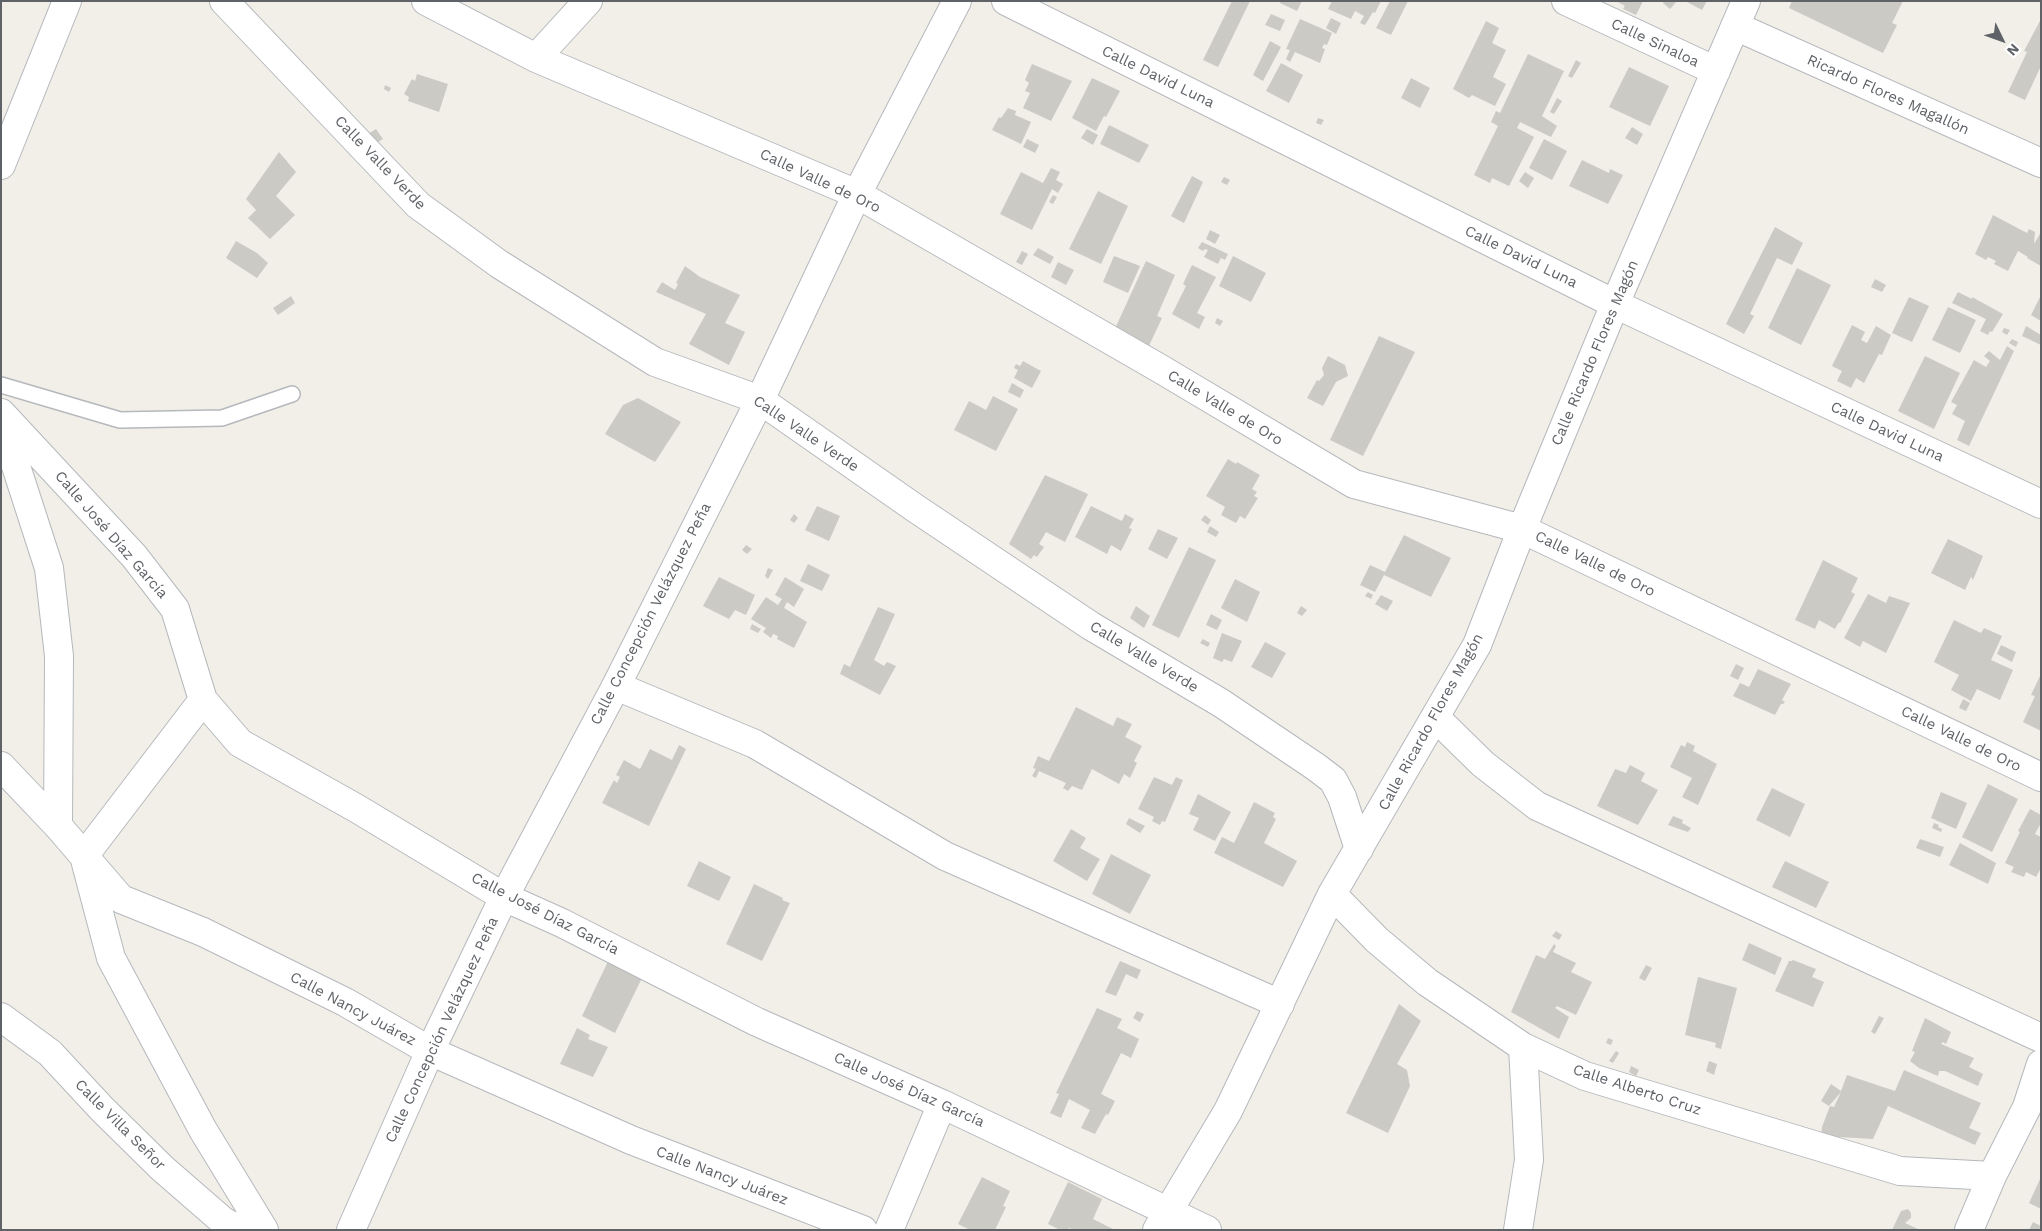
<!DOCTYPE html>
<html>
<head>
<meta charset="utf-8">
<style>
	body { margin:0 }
	#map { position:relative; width:2042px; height:1231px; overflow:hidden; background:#f1efe8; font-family:"Work Sans",sans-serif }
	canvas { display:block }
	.frame { position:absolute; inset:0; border:2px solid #5f6368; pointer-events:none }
	.north { position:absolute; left:1977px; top:15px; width:50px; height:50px; -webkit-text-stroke:4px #fff; paint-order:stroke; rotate:132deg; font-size:14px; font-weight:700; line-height:20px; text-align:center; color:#5f6368 }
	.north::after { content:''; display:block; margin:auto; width:18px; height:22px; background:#5f6368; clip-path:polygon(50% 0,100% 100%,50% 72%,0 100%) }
</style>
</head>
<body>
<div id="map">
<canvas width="2042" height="1231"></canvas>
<div class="frame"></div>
<div class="north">N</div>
</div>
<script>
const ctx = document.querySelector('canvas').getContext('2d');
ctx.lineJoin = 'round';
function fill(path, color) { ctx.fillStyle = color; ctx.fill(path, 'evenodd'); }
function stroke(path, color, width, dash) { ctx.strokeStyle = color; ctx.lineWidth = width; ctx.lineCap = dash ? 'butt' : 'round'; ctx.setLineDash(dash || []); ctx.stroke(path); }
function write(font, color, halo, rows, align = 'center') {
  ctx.font = font + ' "Work Sans",sans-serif'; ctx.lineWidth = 4.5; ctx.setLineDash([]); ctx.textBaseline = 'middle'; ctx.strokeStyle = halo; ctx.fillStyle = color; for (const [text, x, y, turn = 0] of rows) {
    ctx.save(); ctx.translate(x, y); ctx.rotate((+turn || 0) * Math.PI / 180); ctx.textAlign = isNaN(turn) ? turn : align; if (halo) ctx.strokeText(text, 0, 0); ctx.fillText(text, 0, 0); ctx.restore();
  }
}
const building = new Path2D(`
	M1232,1H1250L1218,67L1203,60Z
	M1281,1H1302L1297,11L1280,3Z
	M1332,1H1381L1375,13L1373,12L1365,25L1360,23L1364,16L1355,11L1351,19L1328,9Z
	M1390,1H1408L1391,35L1376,28Z
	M1616,1H1643L1636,15L1623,9L1625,6Z
	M1664,1H1677L1670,9L1663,3Z
	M1685,1H1707L1702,10Z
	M1792,1H1903L1892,23L1897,25L1883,53L1789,8Z
	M1271,14L1285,20L1280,31L1265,25Z
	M1331,18L1341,23L1336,34L1326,28Z
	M1300,19L1332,33L1327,45L1324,44L1322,48L1325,49L1320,63L1295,52L1290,62L1286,59L1290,50L1286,49Z
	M2041,19V66L2025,100L2008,92L2027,52L2024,51Z
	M1486,21L1499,28L1492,43L1506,50L1493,77L1506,84L1495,106L1472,95L1469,98L1453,89Z
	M1270,41L1281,47L1263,81L1253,75Z
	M1528,54L1564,71L1542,116L1557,126L1551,137L1520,122L1517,128L1534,137L1509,186L1492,178L1490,183L1474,175L1498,126L1491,122L1496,111L1500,113Z
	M1576,60L1581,63L1572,78L1568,76Z
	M1281,63L1303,75L1289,103L1266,91Z
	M1032,64L1072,81L1051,121L1023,108L1030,93L1025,91L1029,83L1025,80Z
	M1629,67L1669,86L1650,126L1609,107Z
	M417,74L448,84L439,112L408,101L409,97L404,94L412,79L415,81Z
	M1092,78L1120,91L1106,117L1104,116L1096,131L1072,118Z
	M1411,78L1430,88L1420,108L1401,98Z
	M385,85L391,88L389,92L384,89Z
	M1557,98L1562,101L1554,114L1550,112Z
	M1008,108L1016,111L1015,115L1031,122L1021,144L992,130L999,117L1001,118Z
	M1318,118L1324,120L1321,125L1316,123Z
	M1109,125L1149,145L1139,163L1100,144Z
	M1632,127L1643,134L1637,145L1625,138Z
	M376,129L383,139L375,144L368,134Z
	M1087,129L1098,135L1093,145L1081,138Z
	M1027,139L1039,145L1035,153L1023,147Z
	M1544,139L1567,151L1552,180L1529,168Z
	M279,152L296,172L276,196L295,215L270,239L248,218L256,210L246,199Z
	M1582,160L1609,173L1610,169L1623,175L1608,204L1569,186Z
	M1051,168L1060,172L1056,180L1063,184L1058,193L1052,189L1032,230L1000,214L1021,172L1043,183Z
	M1525,172L1534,178L1528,188L1519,181Z
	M1192,176L1203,182L1184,223L1171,216Z
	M1224,177L1230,180L1227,185L1221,182Z
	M1098,191L1128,206L1101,264L1069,249Z
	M1053,195L1057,197L1053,204L1049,202Z
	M1993,215L2027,233L2029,229L2035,232L2034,244L2041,232V266L2027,258L2028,257L2018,251L2008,271L1994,264L1996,261L1988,257L1986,260L1975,254Z
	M1775,227L1803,243L1792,265L1777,258L1750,314L1754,316L1744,334L1726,324Z
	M1210,230L1220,235L1215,244L1206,239Z
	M236,241L257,253L268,263L257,278L226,258Z
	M1202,242L1228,254L1225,260L1221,258L1218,264L1204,257L1208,250L1205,249L1203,251L1198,248Z
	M1038,248L1054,257L1050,264L1033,255Z
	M1022,251L1028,254L1022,265L1016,262Z
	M1114,256L1140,266L1128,293L1103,282Z
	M1233,256L1266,273L1251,302L1219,286Z
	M1146,261L1175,275L1157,316L1162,318L1147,350L1113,333Z
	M1058,262L1074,270L1066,285L1051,277Z
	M1192,265L1216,277L1197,313L1205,317L1199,329L1172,314L1186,286L1183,284Z
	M685,266L700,277L740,295L725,323L745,332L729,365L689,344L706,314L656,292L662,282L675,290L678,284L676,283Z
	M1797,268L1831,285L1801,345L1768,328Z
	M1875,279L1886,285L1882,292L1871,287Z
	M1958,292L1972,299V297L2003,314L1992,332L1990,331L1988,335L1980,331L1986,319L1952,303Z
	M2041,295V321L2031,315Z
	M291,296L295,303L278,315L273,308Z
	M1909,297L1929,306L1912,342L1892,333Z
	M1948,307L1976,320L1960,353L1932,340Z
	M1217,318L1223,321L1220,326L1215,323Z
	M1852,325L1865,332L1861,340L1867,343L1876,326L1891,335L1882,355L1879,354L1864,383L1856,378L1851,388L1837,381L1842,371L1832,366Z
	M2026,326L2041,335V345L2022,336Z
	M2004,328L2010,330L2007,335L2002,332Z
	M1379,336L1415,352L1363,456L1330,440Z
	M2012,339L2018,342L2016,347L2009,343Z
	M2007,346L2014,351L1969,446L1957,440L1965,421L1952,414L1957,405L1951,402L1974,360L1986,367L1990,361L1984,356L1989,351L2000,360Z
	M1328,356L1345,365L1348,376L1336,382L1323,406L1307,398L1317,380L1319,381L1324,375L1322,368Z
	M1925,356L1960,373L1934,429L1898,411Z
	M1023,361L1041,371L1032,388L1014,378L1018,370L1014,368L1016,364L1020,366Z
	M1012,383L1024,390L1020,398L1008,392Z
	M993,396L1018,409L996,451L954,430L969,401L986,410Z
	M638,398L681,422L655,462L605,434L623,405Z
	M1228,459L1236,464L1237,462L1260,475L1252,489L1257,492L1254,496L1258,498L1245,519L1240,516L1236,523L1221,515L1225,507L1206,496Z
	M1045,475L1088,494L1065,542L1046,532L1039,544L1044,547L1037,557L1034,555L1031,559L1009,544Z
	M817,506L840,516L829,541L805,530Z
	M1091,506L1122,521L1125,514L1134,519L1129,528L1132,529L1121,551L1111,545L1107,554L1075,537Z
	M794,514L798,518L794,523L790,520Z
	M1205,515L1211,520L1208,525L1201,520Z
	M1210,526L1219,532L1216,537L1207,532Z
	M1158,529L1178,538L1167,559L1148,549Z
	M1404,535L1451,558L1431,597L1384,575L1375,592L1360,585L1370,565L1385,572Z
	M1948,539L1983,556L1973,580L1971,577L1965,590L1931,573Z
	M746,545L752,549L747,554L742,550Z
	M1189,547L1216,560L1179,638L1152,625Z
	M1823,560L1858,578L1851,592L1855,594L1840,623L1839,622L1835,629L1819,620L1815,629L1795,620Z
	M808,564L830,575L822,591L800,581Z
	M768,568L773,570L768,579L765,576Z
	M719,577L755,595L746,615L735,610L729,619L703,606Z
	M785,577L804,589L794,607L787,602L784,608L807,622L794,648L777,639L778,636L773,634L771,638L763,632L766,628L751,619L766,597L778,605L782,599L775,595Z
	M1235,579L1260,592L1247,622L1221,608Z
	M1368,592L1373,595L1371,599L1365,596Z
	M1868,594L1886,603L1889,596L1910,603L1886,653L1863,641L1860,647L1844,638Z
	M1381,595L1393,601L1387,611L1375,604Z
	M1136,606L1150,616L1144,628L1130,618Z
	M1301,606L1307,610L1302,616L1297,613Z
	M878,607L895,614L874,660L884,666L887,662L896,666L880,695L840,674L844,664L850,667Z
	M1211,614L1222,620L1217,630L1206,625Z
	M1954,620L1981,633L1984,628L2002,636L1991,660L2013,670L2000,700L1977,689L1971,701L1951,690L1959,675L1934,662Z
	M752,624L761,629L758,633L750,629Z
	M1222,633L1242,641L1232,662L1224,659L1222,662L1213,658Z
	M1203,639L1210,643L1208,647L1200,643Z
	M1265,642L1286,653L1272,678L1251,667Z
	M2001,645L2016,652L2012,662L1997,654Z
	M1736,664L1744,668L1738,680L1730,676Z
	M1758,669L1791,684L1782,700L1785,702L1783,704H1781L1775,715L1733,696L1740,683L1749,687Z
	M2041,674V731L2023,722L2035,696L2031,695Z
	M1963,699L1970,703L1966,711L1959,708Z
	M1076,707L1113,726L1117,717L1132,724L1125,737L1142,746L1134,761L1137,763L1130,778L1124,774L1119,784L1092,769L1082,790L1072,786L1068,791L1063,788L1066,783L1039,771L1036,778L1032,776L1036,769L1033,768L1038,756L1049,761Z
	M1687,742L1695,746L1693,751L1717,764L1698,805L1682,797L1692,778L1670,767L1681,745L1685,747Z
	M679,745L686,749L649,826L602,803L614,780L617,783L620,777L616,775L624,760L640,769L650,749L672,760Z
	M1630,765L1645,773L1641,781L1658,790L1638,825L1597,806L1615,769L1626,773Z
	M1154,777L1172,785L1176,777L1183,780L1165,822L1162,821L1160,825L1152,821L1154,817L1138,809Z
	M1988,784L2018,799L1992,852L1962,837Z
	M1772,788L1805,804L1790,837L1756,820Z
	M1941,792L1967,803L1956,829L1931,818Z
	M1198,794L1231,812L1215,841L1193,830L1199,818L1189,814Z
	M1254,802L1275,813L1273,817L1276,819L1264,843L1297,861L1283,887L1214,853L1222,837L1234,843Z
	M2030,809L2041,815V823L2035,834L2041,837V868L2036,877L2026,872L2024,877L2011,872L2014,867L2005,863L2020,832L2018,831Z
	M1673,816L1683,820L1682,823L1691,828L1688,832L1668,825Z
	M1129,818L1145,826L1140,833L1126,824Z
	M1934,823L1939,825L1938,827L1942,829L1941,832L1932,828Z
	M1071,829L1086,838L1080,848L1100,859L1087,881L1053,861Z
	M1920,839L1944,847L1940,857L1916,848Z
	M1960,843L1996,863L1988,884L1949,865Z
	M1111,854L1151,875L1130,914L1092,894Z
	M699,861L731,877L719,901L687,886Z
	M1785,861L1829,882L1816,908L1772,887Z
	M754,884L783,898L782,900L790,903L762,961L726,944Z
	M1556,931L1562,935L1559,940L1552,936Z
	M1749,943L1782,958L1775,975L1742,960Z
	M1554,944L1556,946L1553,952L1576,963L1571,972L1592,982L1576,1015L1557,1006L1555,1008L1569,1017L1559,1039L1511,1012L1536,955L1545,959Z
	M611,955L644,974L615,1033L582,1016Z
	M1793,960L1816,969L1812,977L1824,982L1813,1007L1775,991L1789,961H1792Z
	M1120,961L1141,970L1137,979L1126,974L1116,996L1105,992Z
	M1646,965L1652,968L1645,981L1639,978Z
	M1698,977L1737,988L1721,1049L1715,1047L1716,1043L1685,1035Z
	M1399,1004L1421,1021L1397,1064L1407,1070L1410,1086L1388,1133L1346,1113Z
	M1097,1008L1122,1019L1117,1028L1139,1039L1131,1058L1121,1053L1101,1094L1115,1101L1108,1115L1106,1114L1095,1134L1081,1128L1090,1110L1069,1099L1061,1118L1050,1113L1059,1094L1056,1093Z
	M1137,1011L1144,1014L1140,1022L1133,1018Z
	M1879,1016L1884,1018L1875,1034L1871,1032Z
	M1925,1018L1951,1032L1946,1044L1943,1042L1941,1044L1974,1058L1969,1067L1983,1074L1978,1086L1945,1071H1939L1938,1076L1919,1068L1910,1061L1915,1052L1912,1051Z
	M577,1028L590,1035L588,1039L608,1047L593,1077L560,1064Z
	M1608,1038L1613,1040L1611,1045L1606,1043Z
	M1616,1051L1619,1053L1613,1063L1609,1061Z
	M1709,1061L1717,1064L1714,1075L1706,1071Z
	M1631,1066L1639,1070L1636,1076L1629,1072Z
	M1904,1070L1981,1103L1969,1128L1981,1133L1975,1145L1888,1106L1873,1139L1821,1136L1822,1127L1830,1106L1834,1107L1841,1092L1829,1106L1821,1101L1831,1084L1841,1091L1847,1075L1895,1091Z
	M982,1177L1010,1191L1003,1206L1006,1207L995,1230H970L958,1224Z
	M2041,1177V1209L2029,1203Z
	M1068,1182L1102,1199L1093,1219L1115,1230H1074L1069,1228L1068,1230H1060L1048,1224Z
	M1908,1209L1911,1213V1218L1905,1223L1920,1230H1892L1901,1211Z
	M2033,1222L2041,1226V1230H2029Z`);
const lane = new Path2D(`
	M1,385L120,420L222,418L292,394`);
const street = new Path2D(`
	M224,1L418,205L499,264L655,362L760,400L915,508L1091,626L1221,703L1316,767L1333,780L1342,797L1359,849
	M426,1L536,58L857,194L1159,368L1354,484L1522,529L2041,777
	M1006,1L1615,304L2041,504
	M1566,1L1716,71
	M1735,26L2041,163
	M536,58L588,1
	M1,165L67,1
	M1,413L134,556L175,609L203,700L240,743L356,808L504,897L562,923L757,1022L942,1104L1207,1230
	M1,420L49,568L59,656L58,826
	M616,686L755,744L945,856L1280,1004
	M203,700L84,856L111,958L203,1130L264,1230
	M1435,717L1483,764L1537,806L2041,1038
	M1,766L58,826L121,899L203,932L345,1002L430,1051L631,1140L863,1230
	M1332,894L1377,940L1427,982L1523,1047L1585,1076L1900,1171L1992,1176
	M1,1017L50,1053L102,1109L162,1168L223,1221L240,1230
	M351,1230L430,1051L504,897L616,686L760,400L857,194L957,1
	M889,1230L942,1104
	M1157,1230L1228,1111L1332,894L1477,645L1522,529L1615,304L1746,1
	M1518,1230L1529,1160L1523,1047
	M1969,1230L1992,1176L2027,1107L2041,1064`);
const streetNames = [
	["Calle Sinaloa",1655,43,25],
	["Calle David Luna",1158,77,26],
	["Ricardo Flores Magallón",1888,95,24],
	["Calle Valle Verde",380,163,46],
	["Calle Valle de Oro",820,181,25],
	["Calle David Luna",1521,257,26],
	["Calle Ricardo Flores Magón",1595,353,-67],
	["Calle Valle de Oro",1225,408,31],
	["Calle David Luna",1887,432,25],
	["Calle Valle Verde",806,434,34],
	["Calle José Díaz García",111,535,49],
	["Calle Valle de Oro",1595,564,26],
	["Calle Concepción Velázquez Peña",651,614,-63],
	["Calle Valle Verde",1144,657,31],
	["Calle Ricardo Flores Magón",1431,722,-61],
	["Calle Valle de Oro",1961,739,26],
	["Calle José Díaz García",545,914,27],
	["Calle Nancy Juárez",353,1009,28],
	["Calle Concepción Velázquez Peña",442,1030,-65],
	["Calle José Díaz García",909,1090,24],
	["Calle Alberto Cruz",1637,1090,18],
	["Calle Villa Señor",120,1125,45],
	["Calle Nancy Juárez",722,1176,21]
];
fill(building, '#cccac5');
stroke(lane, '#b5b8bc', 18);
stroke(street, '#b5b8bc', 30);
stroke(lane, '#fff', 15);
stroke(street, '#fff', 28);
write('15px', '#5f6368', '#fff', streetNames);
</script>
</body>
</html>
